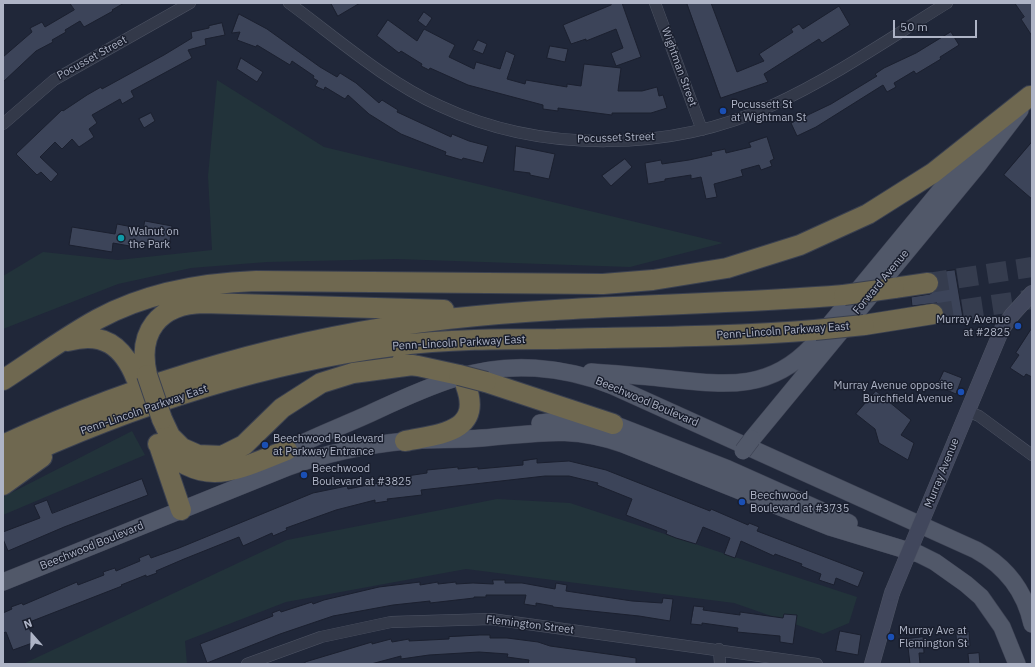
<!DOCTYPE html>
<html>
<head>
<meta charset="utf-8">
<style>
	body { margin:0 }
	#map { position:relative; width:1035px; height:667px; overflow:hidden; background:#202739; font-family:"IBM Plex Sans",sans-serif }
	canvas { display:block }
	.frame { position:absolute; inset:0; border:4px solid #aeb4c6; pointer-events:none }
	.north { position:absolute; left:12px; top:615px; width:40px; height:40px; -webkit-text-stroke:3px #191e2d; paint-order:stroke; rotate:340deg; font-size:11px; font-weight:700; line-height:16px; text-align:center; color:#aeb4c6 }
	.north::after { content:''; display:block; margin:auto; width:14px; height:18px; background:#aeb4c6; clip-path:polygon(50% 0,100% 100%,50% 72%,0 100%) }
	.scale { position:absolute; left:893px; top:20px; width:84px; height:18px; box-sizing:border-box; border:2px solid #aeb4c6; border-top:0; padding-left:5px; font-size:12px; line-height:14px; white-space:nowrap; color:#aeb4c6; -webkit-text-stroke:3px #191e2d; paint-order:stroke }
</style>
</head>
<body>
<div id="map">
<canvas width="1035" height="667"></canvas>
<div class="frame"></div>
<div class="north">N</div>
<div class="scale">50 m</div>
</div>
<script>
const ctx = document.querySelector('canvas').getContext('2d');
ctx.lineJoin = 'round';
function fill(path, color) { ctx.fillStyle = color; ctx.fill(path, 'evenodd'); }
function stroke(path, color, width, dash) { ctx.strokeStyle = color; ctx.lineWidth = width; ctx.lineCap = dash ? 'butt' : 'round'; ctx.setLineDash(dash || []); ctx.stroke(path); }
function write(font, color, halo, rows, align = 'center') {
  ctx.font = font + ' "IBM Plex Sans",sans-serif'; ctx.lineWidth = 3; ctx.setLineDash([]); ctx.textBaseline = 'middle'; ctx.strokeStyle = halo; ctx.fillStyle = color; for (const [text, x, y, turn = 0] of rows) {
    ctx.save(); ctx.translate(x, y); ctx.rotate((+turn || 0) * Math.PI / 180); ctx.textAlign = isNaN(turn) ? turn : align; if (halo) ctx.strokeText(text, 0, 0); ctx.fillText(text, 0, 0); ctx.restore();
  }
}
const green = new Path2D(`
	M217,80L324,147L723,243L630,267L396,259L267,262L191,268L118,284L3,329V276L43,252L118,260L212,250L208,176Z
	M132,431L145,455L3,515V497Z
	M497,499L570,503L857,597L849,623L823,634L734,603L466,569L286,602L185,641L187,664H23L287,540Z`);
const building = new Path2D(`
	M70,3H124L112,10L113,11L84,27L80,21L65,30L66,32L52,40L53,42L36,51L3,82V57L32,32L30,28L42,22L45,27L74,10Z
	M331,3H360L338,16Z
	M610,3H622L641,57L616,66L611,53L623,48L616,29L586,41V39L571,44L563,25L611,5Z
	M687,3H711L737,72L764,61L759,54L793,32L791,29L799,24L803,29L839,6L850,25L822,43L819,39L764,74L768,82L721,98Z
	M1015,3H1032V36L1021,19L1024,17Z
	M424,12L432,18L426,27L418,21Z
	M239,14L267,29L320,67L337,77L340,73L356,83L379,103L382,100L398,110L397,112L451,137L452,134L469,141L488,146L483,163L463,158L462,160L445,155L446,152L401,134L369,114L348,95L345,99L325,87L324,90L315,86L318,81L313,78L314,76L292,61L290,65L257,45L256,47L237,40L240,32L232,33Z
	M388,20L417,41L424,29L455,45L449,57L474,69L476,62L500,69L506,51L515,55L507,79L525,84L526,80L567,87V84L581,86L584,64L621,68L618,91H642L657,87L659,96L663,95L667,108L651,113H612V115L558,108V111L543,109V105L468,85L430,68L429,70L421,66L422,64L401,51L399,53L377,36Z
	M222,23L225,35L205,39L206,45L188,50L192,58L131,91L134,97L122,104L120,99L92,115L97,123L89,129L94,137L79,147L72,139L62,149L55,142L40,157L58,174L51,182L41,172L37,175L16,154L62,110L63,111L87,95L101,87L102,89L164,55L192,38L191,32L209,28V26Z
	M951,32L959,45L940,57L941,59L916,74L914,71L894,83L896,87L887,92L883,85L816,127L797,136L791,123L831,104L877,76L875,74L884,68L916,53Z
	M478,40L487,44L483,54L473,50Z
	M550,46L568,49L565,62L547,58Z
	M241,58L263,72L257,82L237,69Z
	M151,113L155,121L144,128L139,119Z
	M767,137L774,159L770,161L772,166L761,170L759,165L741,170L743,176L714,184L717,197L706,199L701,177L691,179V175L665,179V181L648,184L645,163L661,160L662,164L689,160L712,155L711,152L725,149L726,153L751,147L749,143Z
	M1032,142V199L1004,175Z
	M516,146L555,154L549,179L530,175V173L514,171Z
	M625,159L632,167L611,186L602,176Z
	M145,221L172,226L169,248L143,242L141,248L113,243L112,252L69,245L72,227L115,234L117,224L143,229Z
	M955,270L963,318L941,322L944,312L937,303L912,306L911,297L930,294L938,288L939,281L933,273Z
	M1032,328V377L1026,374L1024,377L1010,368L1019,355L1016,353Z
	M944,371L962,378L956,394L937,386Z
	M876,391L911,420L901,435L914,443L908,460L879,443L875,429L856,414Z
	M537,459V463L569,461L606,470L710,511L711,509L748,525L749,523L759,527L757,531L864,572L858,587L836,578L834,585L819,580L821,574L801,566L802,564L775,554L774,556L741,541L735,558L724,554L730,538L703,527L696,544L676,538L666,534L667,531L626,515L632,499L597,485L598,483L569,476H545L421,490L422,495L387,499L388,501L375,503V500L336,510L286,528L287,530L273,536L272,533L243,546L239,537L184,559L156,571L157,573L146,577V575L121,585L122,586L27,623L35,642L13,650L6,632L3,633V613L12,609L11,607L22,603L23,605L77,582L78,585L104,575L103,572L115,568L116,571L140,561L139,558L149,554L151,558L179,548L313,493L347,486L348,489L393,480V478L427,473V470L458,467V469L478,467V469L523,465V461Z
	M142,479L148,495L64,527L8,551L3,539V532L40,518L34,505L47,500L52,513Z
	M493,580H505V583H522L555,589L556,583L567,585L566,591L632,601L662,603L663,598L673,599L670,621L639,616L553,607V606L536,603V606L524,604L526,595H486V597H474V598L430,603V601L393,605L333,616L280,634L207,663L200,644L273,616L272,613L280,610L281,612L312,602L313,604L324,600L379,587L420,582V585L438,582V584L456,582V584L473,583L493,584Z
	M694,606L704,607L703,610L740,615V612L783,618L784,614L797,615L793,644L780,642V636L737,632L738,628L702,623V625L691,624Z
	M840,631L861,635L858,655L836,651Z
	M969,632L970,646L957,648L956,634Z
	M480,635H490V638H507L538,642L550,646L636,658V664H528L529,660L507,657L508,654L479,652L429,655L401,659V656L371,664H305V662L372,642V644L391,639L392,642L409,639V641L449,639V637Z
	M923,637L924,653H919L920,664H910L907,639Z
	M979,653L980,664H969L968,654Z`);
const motorwayTunnel = new Path2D(`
	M928,283L1032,267
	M933,314L1032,299`);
const minor = new Path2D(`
	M289,3C338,39 385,81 440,106C542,154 671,152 773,105C834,77 890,38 947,3
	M655,3L702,130
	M3,124L54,80L190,3
	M967,411L979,416L1032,455
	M719,649L720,664
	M247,664L321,637L391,622L491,619L817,664`);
const secondary = new Path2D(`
	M956,439L1002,329L1012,315L1032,293
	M872,664L892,593`);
const primary = new Path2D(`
	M591,372C618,374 644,376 670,379C726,385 770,391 812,346L968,157L982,143
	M540,423L572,419L613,424L728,469L849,523
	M752,439L978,165L1020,110
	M275,457C305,440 338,428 369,414C397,401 426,387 456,378C508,361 563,366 613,386L976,550C1005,566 1025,591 1032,624
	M3,582L288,467C326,453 365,445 406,441C431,439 457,440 482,438C536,434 569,425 623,444L830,527L919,554L935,562L966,584L981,597L1002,627L1017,664`);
const motorway = new Path2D(`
	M894,288L928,283
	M864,325L933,314
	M68,341C103,331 123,346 136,378
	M400,364L418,366L459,375
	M147,375C137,332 159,304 203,303L444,310
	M3,380C34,360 65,337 98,319C146,293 202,283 256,281L603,284L653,280L727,268L800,245L868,214L933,173L1030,96
	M486,382L613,424
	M162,419L170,436L182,448L198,455L222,456L244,445L282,408L321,383L353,373L413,365
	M405,441C438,434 483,433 466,386
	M158,444C205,490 235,470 287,450
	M3,445C142,380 294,337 447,319C578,304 712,306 844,295
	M159,445L181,510
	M3,465C126,408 259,363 393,346C447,339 502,339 556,339C643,337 729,337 815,330
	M3,485L42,457`);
const secondaryBridge = new Path2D(`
	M892,593L956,439`);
const primaryBridge = new Path2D(`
	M743,451L752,439`);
const motorwayBridge = new Path2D(`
	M844,295L894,288
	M815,330L864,325
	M147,375L162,419
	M459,375L486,382`);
const markers = [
	[723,111,4,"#1a4fb4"],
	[121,238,4,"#0f9aa8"],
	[1018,326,4,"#1a4fb4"],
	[961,392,4,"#1a4fb4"],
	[265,445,4,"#1a4fb4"],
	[304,475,4,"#1a4fb4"],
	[742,502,4,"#1a4fb4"],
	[891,637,4,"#1a4fb4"]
];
const streetNames = [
	["Pocusset Street",92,58,-29],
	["Wightman Street",679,67,70],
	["Pocusset Street",616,138,-2],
	["Forward Avenue",881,282,-50],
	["Penn-Lincoln Parkway East",783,331,-4],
	["Penn-Lincoln Parkway East",459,343,-3],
	["Beechwood Boulevard",647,402,23],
	["Penn-Lincoln Parkway East",144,410,-19],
	["Murray Avenue",942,473,-68],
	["Beechwood Boulevard",92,546,-22],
	["Flemington Street",530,625,7]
];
const poiNames = [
	["Pocussett St",731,105],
	["at Wightman St",731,118],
	["Walnut on",129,232],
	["the Park",129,245],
	["Murray Avenue",1010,320,"right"],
	["at #2825",1010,333,"right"],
	["Murray Avenue opposite",953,386,"right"],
	["Burchfield Avenue",953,399,"right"],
	["Beechwood Boulevard",273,439],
	["at Parkway Entrance",273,452],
	["Beechwood",312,469],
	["Boulevard at #3825",312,482],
	["Beechwood",750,496],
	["Boulevard at #3735",750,509],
	["Murray Ave at",899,631],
	["Flemington St",899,644]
];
fill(green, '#22333a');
fill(building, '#3c4459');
stroke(building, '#1b202f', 1);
stroke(motorwayTunnel, '#353c4e', 20, [20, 10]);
stroke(minor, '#4e5464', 12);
stroke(secondary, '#4e5464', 16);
stroke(primary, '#3d4253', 18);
stroke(motorway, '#3b4150', 22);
stroke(minor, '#333949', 11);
stroke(secondary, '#41475c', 15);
stroke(primary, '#515869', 17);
stroke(motorway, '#6f6850', 20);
stroke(secondaryBridge, '#4e5464', 16, []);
stroke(primaryBridge, '#3d4253', 18, []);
stroke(motorwayBridge, '#3b4150', 22, []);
stroke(secondaryBridge, '#41475c', 15);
stroke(primaryBridge, '#515869', 17);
stroke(motorwayBridge, '#6f6850', 20);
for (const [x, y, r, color] of markers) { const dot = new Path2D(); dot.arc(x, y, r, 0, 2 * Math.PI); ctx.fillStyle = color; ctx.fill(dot); stroke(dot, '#191e2d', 1.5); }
write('11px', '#aeb4c6', '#191e2d', streetNames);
write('11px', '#aeb4c6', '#191e2d', poiNames, 'left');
</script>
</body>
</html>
